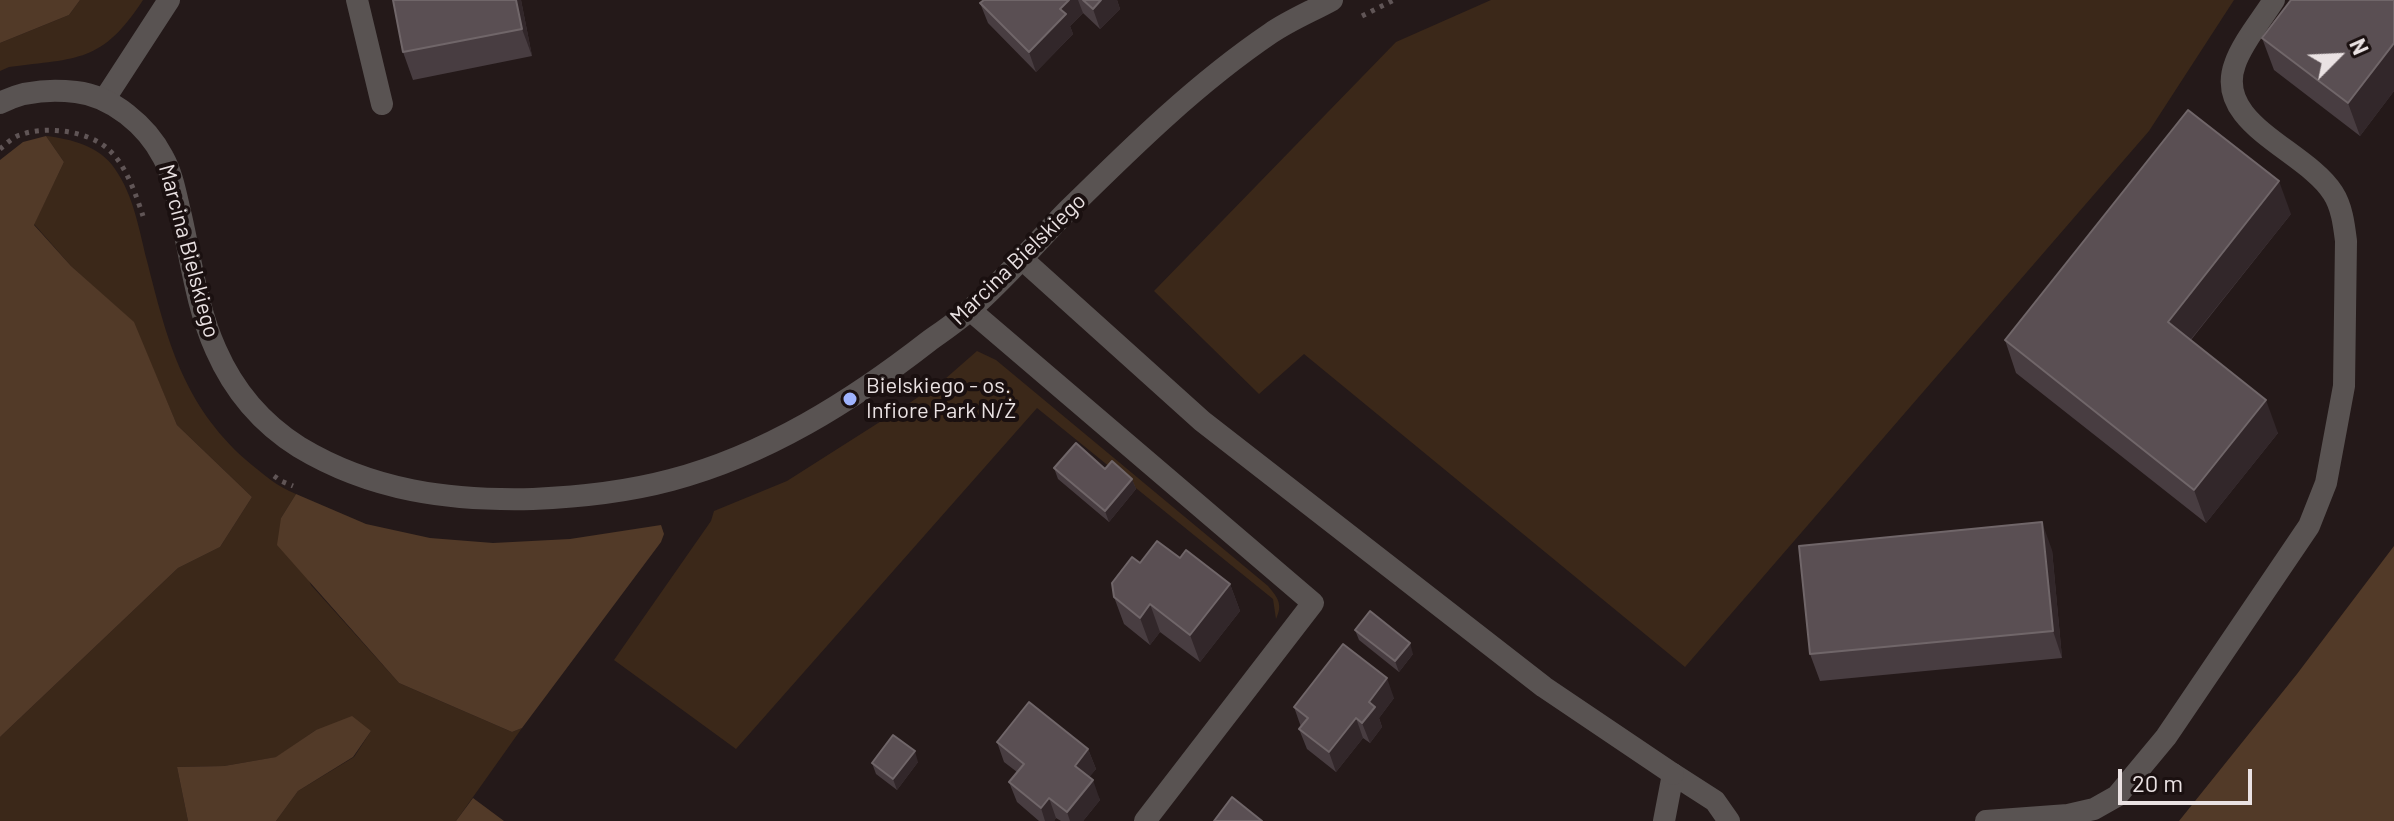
<!DOCTYPE html>
<html>
<head>
<meta charset="utf-8">
<style>
	body { margin:0 }
	#map { position:relative; width:2394px; height:821px; overflow:hidden; background:#241919; font-family:Barlow,sans-serif }
	canvas { display:block }
	.north { position:absolute; left:2298px; top:16px; width:80px; height:80px; -webkit-text-stroke:6px #1a1010; paint-order:stroke; rotate:66deg; font-size:22px; font-weight:700; line-height:32px; text-align:center; color:#eae2e3 }
	.north::after { content:''; display:block; margin:auto; width:28px; height:36px; background:#eae2e3; clip-path:polygon(50% 0,100% 100%,50% 72%,0 100%) }
	.scale { position:absolute; left:2118px; top:769px; width:134px; height:36px; box-sizing:border-box; border:4px solid #eae2e3; border-top:0; padding-left:10px; font-size:24px; line-height:28px; white-space:nowrap; color:#eae2e3; -webkit-text-stroke:6px #1a1010; paint-order:stroke }
</style>
</head>
<body>
<div id="map">
<canvas width="2394" height="821"></canvas>
<div class="north">N</div>
<div class="scale">20 m</div>
</div>
<script>
const ctx = document.querySelector('canvas').getContext('2d');
ctx.lineJoin = 'round';
function fill(path, color) { ctx.fillStyle = color; ctx.fill(path, 'evenodd'); }
function stroke(path, color, width, dash) { ctx.strokeStyle = color; ctx.lineWidth = width; ctx.lineCap = dash ? 'butt' : 'round'; ctx.setLineDash(dash || []); ctx.stroke(path); }
function write(font, color, halo, rows, align = 'center') {
  ctx.font = font + ' Barlow,sans-serif'; ctx.lineWidth = 8; ctx.setLineDash([]); ctx.textBaseline = 'middle'; ctx.strokeStyle = halo; ctx.fillStyle = color; for (const [text, x, y, turn = 0] of rows) {
    ctx.save(); ctx.translate(x, y); ctx.rotate((+turn || 0) * Math.PI / 180); ctx.textAlign = isNaN(turn) ? turn : align; if (halo) ctx.strokeText(text, 0, 0); ctx.fillText(text, 0, 0); ctx.restore();
  }
}
const green = new Path2D(`
	M80,0H143C102,63 78,58 9,67L0,71V43L69,15Z
	M1491,0H2234L2149,131L1685,667L1304,354L1259,394L1154,291L1396,42Z
	M46,136C71,139 100,146 115,169C134,196 139,230 147,261C167,340 183,404 246,460C263,474 276,486 296,494L281,518L311,585L399,683L512,732L522,728L456,821H276L298,791L354,757L371,731L316,730L277,757L224,766L177,767L188,821H0V737L178,568L220,547L252,497L177,425L133,322L71,266L34,224L64,162Z
	M977,351L996,360L1268,586C1278,598 1283,604 1276,619L1273,599L1037,408L736,749L614,660L711,521L714,511L787,481L908,404L945,379Z`);
const forest = new Path2D(`
	M0,0H80L69,15L0,43Z
	M46,136L64,162L34,225L71,266L134,322L177,425L252,497L220,547L178,568L0,737V160L23,142Z
	M296,494L366,524L430,538L493,543L570,539L661,525L664,534L661,542L522,728L512,732L399,683L277,545L281,518Z
	M2394,546V821H2179L2297,674Z
	M352,716L371,731L353,757L298,791L276,821H188L177,767L224,766L276,757L316,730Z
	M473,798L504,821H456Z`);
const path = new Path2D(`
	M1362,16L1394,0
	M0,149C6,144 13,137 20,135C45,125 90,131 109,150C126,165 136,195 143,216
	M274,476L281,481L293,486`);
const service = new Path2D(`
	M357,0L382,104
	M970,310L1313,603L1145,821
	M1664,821L1673,774L1715,801L1729,821
	M1986,821L2068,815L2094,809L2117,796L2166,737L2309,526L2326,483L2344,386L2346,241C2344,225 2342,207 2333,193C2306,150 2213,124 2235,64C2242,43 2262,19 2274,0`);
const minor = new Path2D(`
	M104,100L169,0
	M1021,258L1202,421L1544,687L1673,774`);
const tertiary = new Path2D(`
	M0,103C23,91 50,89 76,92C112,96 147,126 163,157C173,175 176,196 181,216C191,260 197,308 216,350C234,391 261,423 299,447C372,491 450,501 533,499C579,497 626,492 671,480C766,455 852,401 929,341C943,331 958,321 971,309C1005,279 1036,243 1068,210C1132,147 1197,83 1271,33C1290,20 1312,11 1332,0`);
const wall = new Path2D(`
	M521,0L532,56L413,80L403,52Z
	M984,0H1117L1120,9L1100,29L1083,13L1070,26L1073,34L1036,72L988,23L980,3Z
	M2394,0V91L2360,136L2274,70L2262,38Z
	M2291,214L2191,340L2278,433L2206,523L2016,373L2005,340Z
	M1054,468L1105,469L1132,479L1136,489L1109,522L1058,479Z
	M2052,550L2062,658L1820,681L1810,654Z
	M1180,558L1230,584L1240,611L1200,662L1160,632L1150,645L1124,624L1114,597L1140,563Z
	M1355,630L1413,654L1399,672L1359,640Z
	M1394,698L1379,718L1382,727L1370,743L1363,738L1336,772L1307,749L1299,729L1301,727L1294,707Z
	M997,742L1088,749L1096,769L1089,777L1100,800L1083,821H1061L1056,818L1054,821H1039L1017,802L1009,782L1017,772L1004,762Z
	M918,762L897,790L876,774L872,763Z`);
const shadedWall = new Path2D(`
	M516,0H521L532,56L522,29Z
	M1069,0H1078L1083,13L1070,26L1073,34L1036,72L1029,52L1060,9Z
	M1101,0H1117L1120,9L1100,29L1093,9Z
	M2394,43V91L2360,136L2348,103Z
	M2279,181L2291,214L2179,354L2168,322Z
	M2266,400L2278,433L2206,523L2194,490Z
	M1132,479L1136,489L1109,522L1105,511Z
	M2042,522L2052,550L2062,658L2053,631Z
	M1230,584L1240,611L1200,662L1190,635Z
	M1150,604L1160,632L1150,645L1140,618Z
	M1410,643L1413,654L1399,672L1395,661Z
	M1387,678L1394,698L1379,718L1382,727L1370,743L1362,723L1369,702Z
	M1356,718L1363,738L1336,772L1329,752Z
	M1088,749L1096,769L1082,786L1075,766Z
	M915,751L918,762L897,790L893,779Z
	M1093,780L1100,800L1083,821H1070L1067,812Z
	M1049,798L1056,818L1054,821H1045L1041,808Z`);
const building = new Path2D(`
	M393,0H516L522,29L403,52Z
	M984,0H1069L1060,9L1066,14L1029,52L980,3Z
	M1083,0H1101L1093,9Z
	M2291,0H2394V43L2348,103L2262,38Z
	M2188,110L2279,181L2168,322L2266,400L2194,490L2005,340Z
	M1076,443L1105,469L1112,461L1132,479L1105,511L1054,468Z
	M2042,522L2053,631L1810,654L1799,546Z
	M1157,541L1180,558L1186,550L1230,584L1190,635L1150,604L1140,618L1114,597L1112,583L1132,557L1140,563Z
	M1370,611L1410,643L1395,661L1355,630Z
	M1343,644L1387,678L1369,702L1375,707L1362,723L1356,718L1329,752L1299,729L1308,718L1294,707Z
	M1029,702L1088,749L1075,766L1093,780L1067,812L1049,798L1041,808L1009,782L1024,764L997,742Z
	M893,735L915,751L893,779L872,763Z
	M1232,797L1262,821H1214Z`);
const markers = [
	[850,399,8,"#9fb3fd"]
];
const streetNames = [
	["Marcina Bielskiego",189,251,75],
	["Marcina Bielskiego",1018,259,-44]
];
const poiNames = [
	["Bielskiego - os.",866,386],
	["Infiore Park N/Ż",866,411]
];
fill(green, '#3b2819');
fill(forest, '#523a28');
stroke(path, '#605556', 5, [4, 6]);
stroke(service, '#595352', 22);
stroke(minor, '#595352', 22);
stroke(tertiary, '#595352', 22);
fill(wall, '#483d41');
fill(shadedWall, '#32272a');
fill(building, '#5a4f53');
stroke(building, '#706669', 2);
for (const [x, y, r, color] of markers) { const dot = new Path2D(); dot.arc(x, y, r, 0, 2 * Math.PI); ctx.fillStyle = color; ctx.fill(dot); stroke(dot, '#1a1010', 3); }
write('22px', '#eae2e3', '#1a1010', streetNames);
write('22px', '#eae2e3', '#1a1010', poiNames, 'left');
</script>
</body>
</html>
